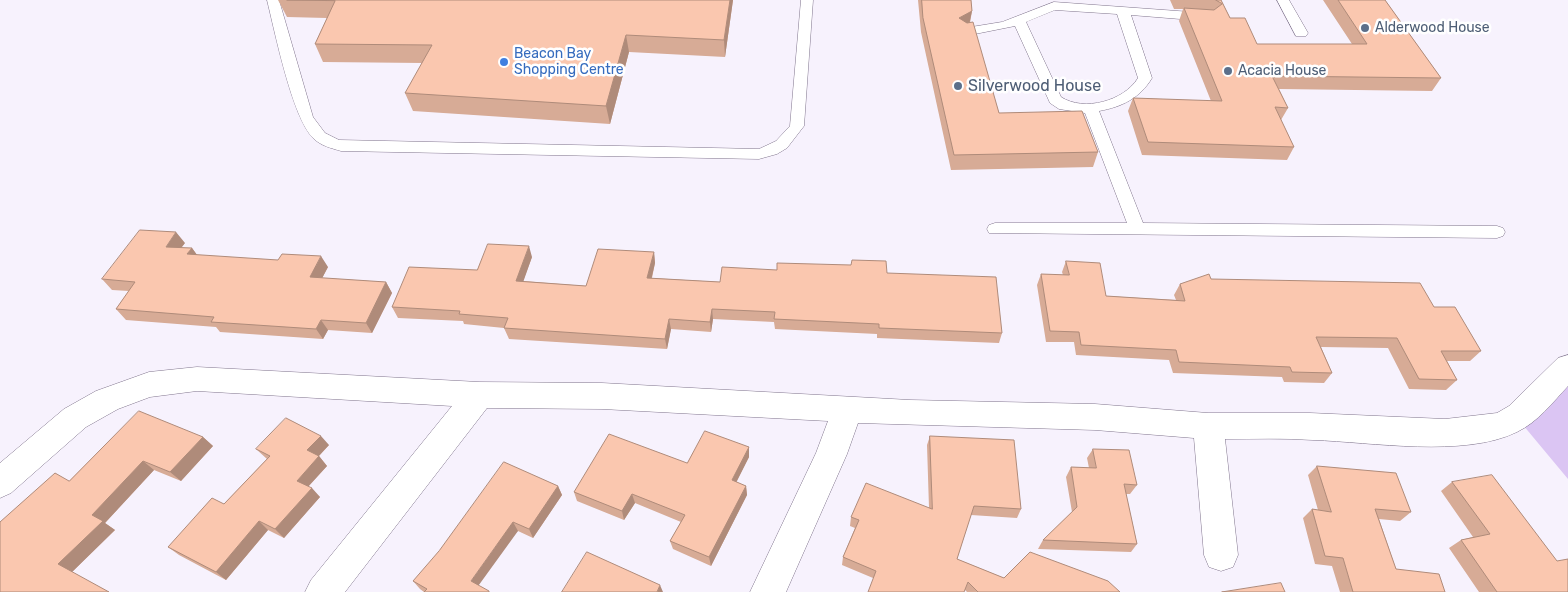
<!DOCTYPE html>
<html>
<head>
<meta charset="utf-8">
<style>
	body { margin:0 }
	canvas { display:block; background:#f7f2fd }
</style>
</head>
<body>
<canvas width="1568" height="592"></canvas>
<script>
const ctx = document.querySelector('canvas').getContext('2d');
ctx.lineJoin = 'round';
function fill(path, color) { ctx.fillStyle = color; ctx.fill(path, 'evenodd'); }
function stroke(path, color, width, dash) { ctx.strokeStyle = color; ctx.lineWidth = width; ctx.lineCap = dash ? 'butt' : 'round'; ctx.setLineDash(dash || []); ctx.stroke(path); }
function write(font, color, halo, rows, align = 'center') {
  ctx.font = font + ' Rubik,sans-serif'; ctx.lineWidth = 5; ctx.setLineDash([]); ctx.textBaseline = 'middle'; ctx.strokeStyle = halo; ctx.fillStyle = color; for (const [text, x, y, turn = 0] of rows) {
    ctx.save(); ctx.translate(x, y); ctx.rotate((+turn || 0) * Math.PI / 180); ctx.textAlign = isNaN(turn) ? turn : align; if (halo) ctx.strokeText(text, 0, 0); ctx.fillText(text, 0, 0); ctx.restore();
  }
}
const green = new Path2D(`
	M1568,386V479L1523,425Z`);
const service = new Path2D(`
	M267,0H279L313,117L325,133L339,140L759,149L776,141L790,126L801,0H813L804,126L787,148L777,154L759,159L341,151C331,148 321,146 313,138C292,117 275,32 267,0Z
	M1277,0H1289L1308,33L1306,36H1296Z
	M1054,2L1205,13L1211,17L1205,21L1131,15L1152,78C1140,98 1122,107 1099,111L1143,223L1497,226L1503,228L1505,232L1503,236L1497,238L989,233L987,229L989,225L995,223H1127L1085,113L1059,109L1050,103L1015,26L965,36L958,32L965,28L1002,22ZM1055,10L1117,14L1138,78C1124,101 1084,112 1061,97L1026,22Z`);
const minor = new Path2D(`
	M1568,355V386C1553,402 1538,422 1517,432C1464,458 1372,442 1313,440C1284,438 1254,439 1225,439L1238,555L1233,567L1221,571L1209,567L1204,555L1194,438L1095,430L858,423L847,454L786,592H750L816,453L828,421L602,409L487,408L345,592H305L311,580L452,406L197,391L150,397L118,409L86,427L11,493L0,498V463L64,409L96,391L149,372L197,367L479,382L602,383L910,400L1095,404L1208,413H1310L1445,419L1497,413L1509,406L1558,358Z`);
const wall = new Path2D(`
	M278,0H733L725,57L629,52L610,124L413,111L405,93L423,63L323,62L315,44L327,18L287,17Z
	M918,0H971L972,11L970,23L999,113L1098,152L1093,167L951,170L921,32Z
	M1170,0H1221L1230,18L1257,44H1352L1323,0H1385L1441,78L1432,91L1279,89L1288,108L1281,120L1294,147L1287,160L1142,155L1128,111L1133,98L1211,101L1179,21L1183,9H1174Z
	M185,243L181,248H192L197,255L328,267L322,278L386,282L392,293L372,333L328,330L323,339L220,332L216,327L126,320L116,309L129,291L112,290L102,279Z
	M654,252L655,263L652,278L720,282L777,270L887,273L1002,333L999,343L877,338V334L775,329L774,322L713,319L711,332L671,329L667,349L509,339L504,328L464,324L463,321L398,318L392,307L477,270L532,257L523,281L586,286Z
	M1066,261L1106,296L1176,300L1174,295L1180,284L1211,279L1434,307L1481,351L1470,361H1447L1457,380L1446,390L1409,389L1388,348L1321,347L1332,373L1324,383L1284,382L1282,377L1173,373L1169,360L1076,355L1074,342H1046L1037,285L1041,274L1063,275L1062,272Z
	M930,436L1021,509L1017,518L971,515L957,559L1004,578L1120,592H967L965,590L873,578L842,565L843,557L855,528L850,526L851,517L929,508L927,445Z
	M203,437L213,446L181,481L154,470L105,523L115,530L72,572L0,592L69,481Z
	M329,445L319,456L327,466L308,487L320,497L284,538L268,530L226,580L179,555L168,547L224,504L267,459L256,449Z
	M749,447V457L736,482L746,486L747,495L711,566L673,549L670,541L681,522L635,503L624,520L577,501L574,492Z
	M1093,449L1137,485L1130,494H1126L1137,544L1131,552L1038,549L1043,540L1072,512L1066,477L1071,467L1089,468L1087,458Z
	M1317,466L1411,512L1400,521L1379,519L1396,569L1445,592H1340L1332,566L1315,564L1303,518L1312,509L1318,510L1308,475Z
	M1452,482L1557,561L1568,592H1479L1449,548L1461,540L1473,537L1441,491Z
	M558,486L562,495L533,538L518,531L424,592L420,589L413,581Z`);
const shadedWall = new Path2D(`
	M730,0H733L725,57L724,40Z
	M972,11L969,25L959,18Z
	M626,35L629,52L610,124L606,106Z
	M176,232L185,243L174,257L166,247Z
	M529,246L532,257L520,291L516,281Z
	M192,248L200,259L187,254Z
	M654,252L655,263L649,289L647,278Z
	M321,256L328,267L317,288L310,277Z
	M386,282L392,293L372,333L366,323Z
	M712,309L713,319L711,332L710,322Z
	M669,319L671,329L667,349L665,339Z
	M321,320L328,330L323,339L316,329Z
	M321,436L329,445L315,460L307,450Z
	M203,437L213,446L181,481L170,472Z
	M749,447V457L733,489L732,480Z
	M319,456L327,466L305,490L297,481Z
	M143,461L154,470L105,523L115,530L71,573L58,564L92,515Z
	M558,486L562,495L533,538L529,529Z
	M746,486L747,495L711,566L709,557Z
	M312,488L320,497L284,538L275,529Z
	M632,494L635,503L624,520L622,511Z
	M259,521L268,530L226,580L216,572Z
	M513,522L518,531L476,589L471,581Z
	M660,585L663,592H657Z`);
const building = new Path2D(`
	M287,0H730L724,40L626,35L606,106L405,93L432,45L315,44L335,1Z
	M922,0H971L972,11L959,18L967,23L973,22L999,113L1082,111L1098,152L954,155L923,18Z
	M1216,0H1221L1230,18H1245L1257,44H1367L1338,0H1385L1441,78L1272,76L1288,108L1275,107L1294,147L1148,142L1133,98L1222,101L1184,8L1214,10L1222,4Z
	M140,230L176,232L166,247L192,248L187,254L278,260L282,254L321,256L310,277L386,282L366,323L321,320L316,329L211,322L214,317L116,309L135,282L102,279Z
	M488,244L529,246L516,281L586,286L598,249L654,252L647,278L720,282L722,267L777,270V263L851,265L852,260L886,261L887,273L996,277L1002,333L879,328V324L774,319L775,312L712,309L710,322L669,319L665,339L504,328L508,318L459,314L460,311L392,307L409,267L477,270Z
	M1066,261L1100,263L1106,296L1185,301L1180,284L1209,274L1211,279L1420,283L1434,307H1455L1481,351H1441L1457,380L1419,379L1397,338L1316,337L1332,373L1292,372L1290,367L1179,362L1176,350L1081,345L1079,332L1050,331L1041,274L1069,275Z
	M139,411L203,437L170,472L143,461L92,515L103,521L58,564L109,592H0V522L55,473L69,481Z
	M286,418L321,436L307,450L319,456L297,481L312,488L275,529L259,521L216,572L168,547L212,498L224,504L270,456L256,449Z
	M705,431L749,447L732,480L746,486L709,557L670,541L685,515L632,494L622,511L574,492L609,434L687,463Z
	M930,436L1014,440L1021,509L974,506L957,559L1004,578L1030,552L1108,581L1120,592H978L968,582L964,592H868L876,571L843,557L859,520L851,517L866,483L932,509Z
	M1093,449L1129,450L1137,485L1124,484L1137,544L1043,540L1077,507L1071,467L1096,468Z
	M504,462L558,486L529,529L513,522L471,581L489,591V592H424L427,589L413,581L439,551Z
	M1317,466L1396,473L1411,512L1375,509L1396,569L1439,574L1445,592H1353L1343,558L1325,556L1312,509L1331,512Z
	M1492,475L1557,561L1568,559V592H1497L1461,540L1490,534L1452,482Z
	M587,552L660,585L657,592H562Z
	M1281,583L1285,592H1222Z`);
const markers = [
	[1365,28,5,"#5c6f8a"],
	[504,62,5,"#3f7fe0"],
	[1228,71,5,"#5c6f8a"],
	[958,86,5,"#5c6f8a"]
];
const farServicenames = [
	["Alderwood House",1375,28],
	["Acacia House",1238,71]
];
const farShopnames = [
	["Beacon Bay",514,54],
	["Shopping Centre",514,70]
];
const serviceNames = [
	["Silverwood House",968,86]
];
fill(green, '#dbc5f3');
stroke(service, '#80758d', 1);
stroke(minor, '#80758d', 1);
fill(service, '#fff');
fill(minor, '#fff');
fill(wall, '#d7ab96');
fill(shadedWall, '#af8b7a');
fill(building, '#fac7af');
stroke(building, '#af8b7a', 1);
for (const [x, y, r, color] of markers) { const dot = new Path2D(); dot.arc(x, y, r, 0, 2 * Math.PI); ctx.fillStyle = color; ctx.fill(dot); stroke(dot, '#fff', 2); }
write('14px', '#4e5e75', '#fff', farServicenames, 'left');
write('14px', '#366cbe', '#fff', farShopnames, 'left');
write('16px', '#4e5e75', '#fff', serviceNames, 'left');
</script>
</body>
</html>
